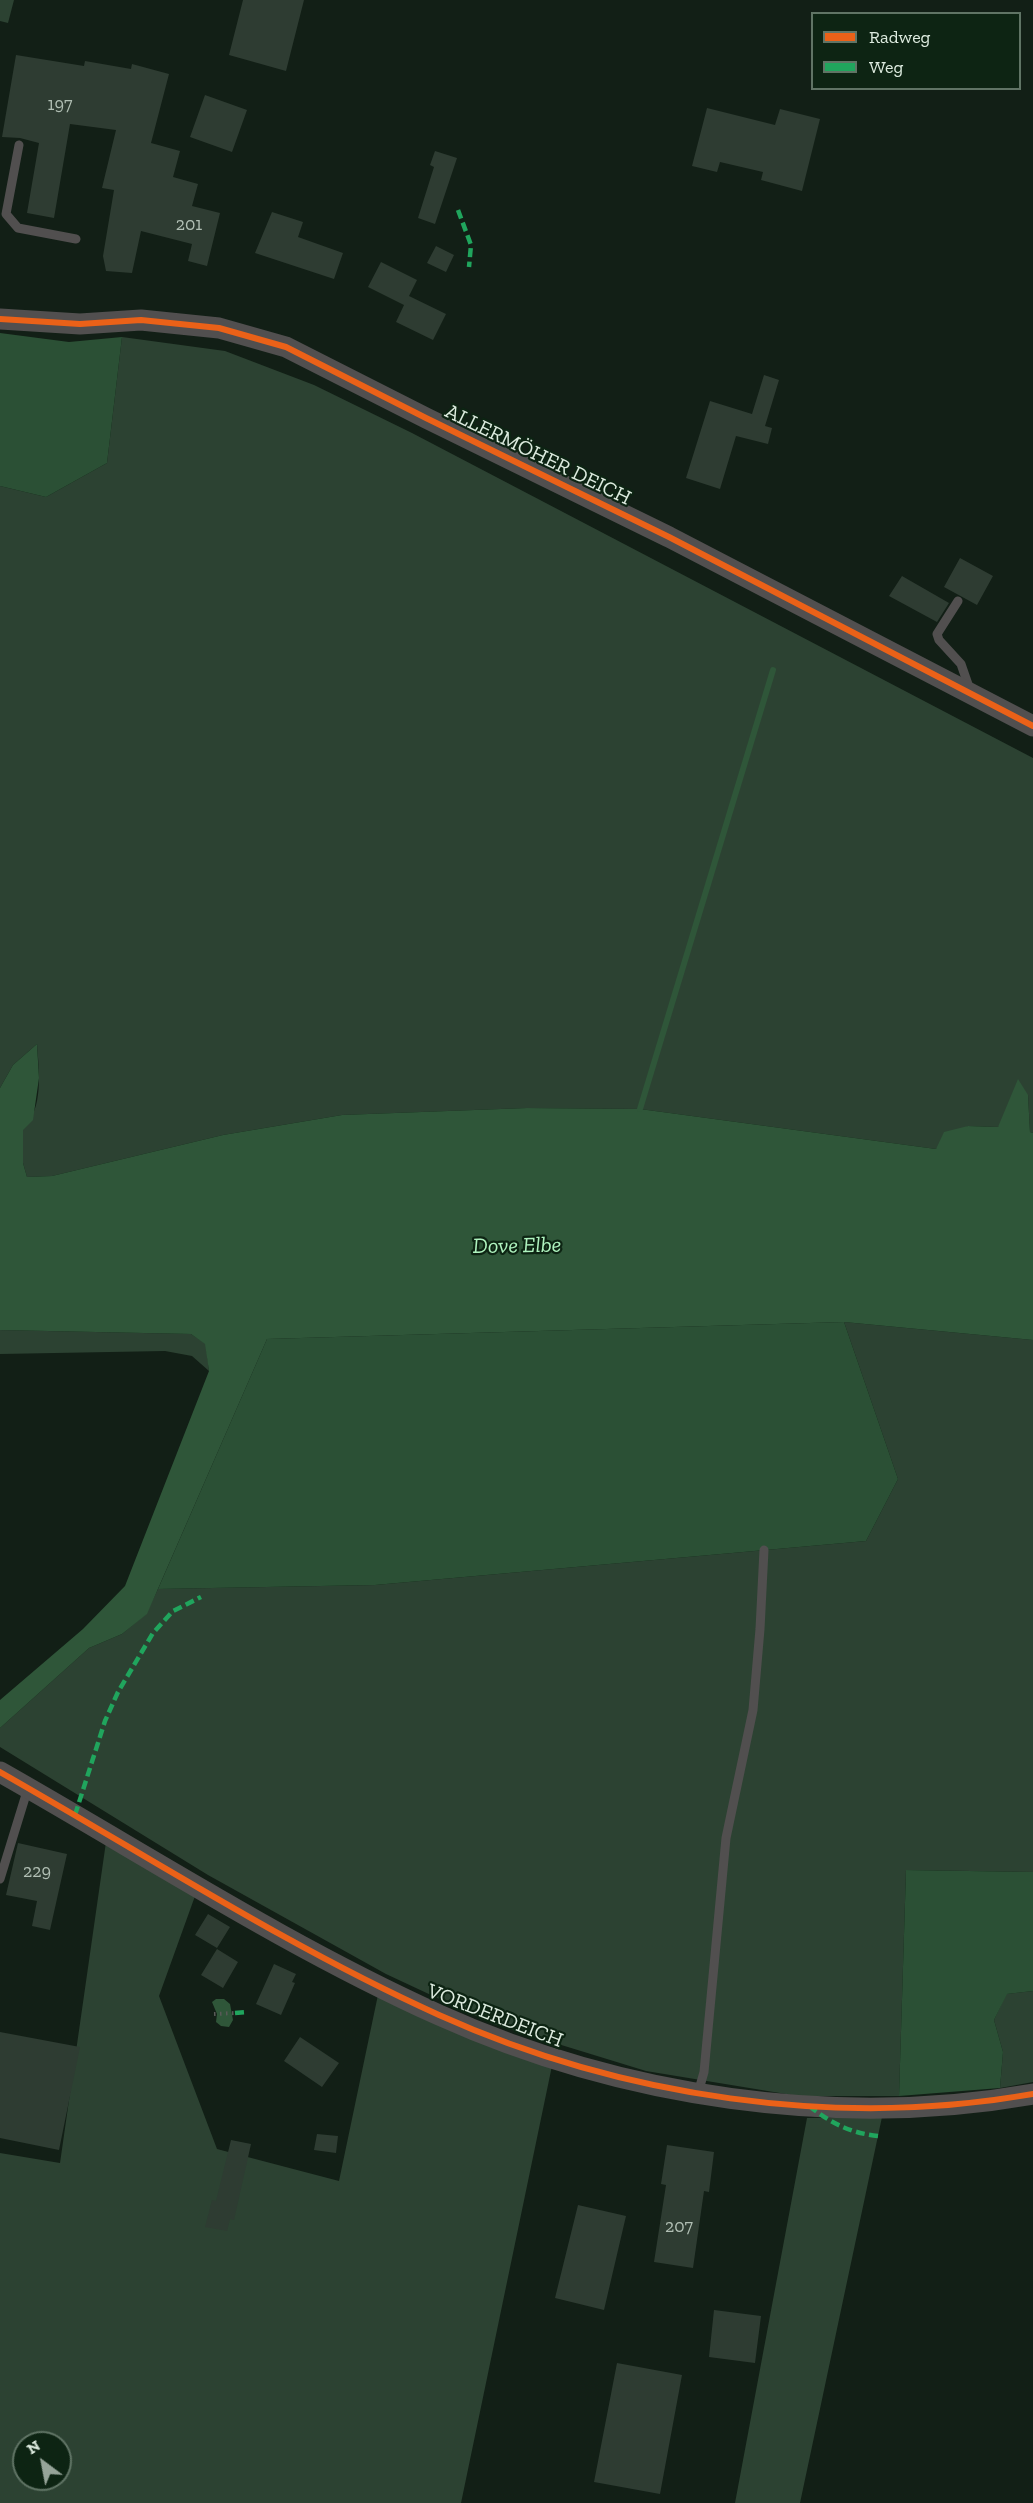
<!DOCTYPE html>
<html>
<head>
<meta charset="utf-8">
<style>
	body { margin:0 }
	#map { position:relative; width:1033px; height:2503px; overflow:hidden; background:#121f16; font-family:"Zilla Slab",serif }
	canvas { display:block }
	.legend { position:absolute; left:811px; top:12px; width:210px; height:78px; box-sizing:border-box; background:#0d2413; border:2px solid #607465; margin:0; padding:8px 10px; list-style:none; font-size:18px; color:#ddebdf }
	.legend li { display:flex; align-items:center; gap:12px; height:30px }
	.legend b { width:30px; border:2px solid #607465 }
	.north { position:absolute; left:12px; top:2431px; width:60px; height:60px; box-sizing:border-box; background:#0d2413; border:2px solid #607465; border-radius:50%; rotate:328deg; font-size:16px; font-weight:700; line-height:24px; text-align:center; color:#ddebdf }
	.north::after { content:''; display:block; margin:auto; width:21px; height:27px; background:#96a499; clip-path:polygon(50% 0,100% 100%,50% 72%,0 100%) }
</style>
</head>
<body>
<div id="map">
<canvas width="1033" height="2503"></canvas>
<ul class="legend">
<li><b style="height:8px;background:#ea6118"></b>Radweg</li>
<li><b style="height:8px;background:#20a55d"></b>Weg</li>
</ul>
<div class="north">N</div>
</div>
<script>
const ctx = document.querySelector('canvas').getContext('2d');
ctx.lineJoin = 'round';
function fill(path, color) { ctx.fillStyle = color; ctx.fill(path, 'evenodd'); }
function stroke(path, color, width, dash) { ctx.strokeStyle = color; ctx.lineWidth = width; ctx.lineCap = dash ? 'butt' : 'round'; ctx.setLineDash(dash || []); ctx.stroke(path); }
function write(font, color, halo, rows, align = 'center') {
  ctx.font = font + ' "Zilla Slab",serif'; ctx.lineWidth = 4.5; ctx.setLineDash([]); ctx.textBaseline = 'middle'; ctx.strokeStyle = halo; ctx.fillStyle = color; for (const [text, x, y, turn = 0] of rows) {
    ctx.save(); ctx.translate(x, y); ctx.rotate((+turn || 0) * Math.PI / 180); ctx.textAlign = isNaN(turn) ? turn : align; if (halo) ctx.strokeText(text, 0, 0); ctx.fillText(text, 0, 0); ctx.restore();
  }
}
const green = new Path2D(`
	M0,0H14L8,23L0,21Z
	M122,337L225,351L314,385L412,433L1033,758V1133L1030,1132L1028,1095L998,1127L968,1126L936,1149L640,1109L527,1108L342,1115L223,1135L52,1176L27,1177L23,1163V1129C44,1109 39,1071 37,1044L13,1065L0,1088V486L46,497L107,463Z
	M844,1322L1033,1340V1872L906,1870L899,2096H798L646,2071L493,2024L386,1974L208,1875L0,1747V1728L89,1648L122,1634L146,1614L158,1589L375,1585L866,1541L898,1479Z
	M0,1330L191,1334L206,1344L209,1371L192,1356L165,1351L0,1354Z
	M107,1835L199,1885L159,1996L217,2149L339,2181L379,1990L553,2061L461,2503H0V2153L60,2163ZM24,2443H60V2479H24Z
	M1033,1991V2082L1000,2088L1003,2052L994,2020L1006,1994Z
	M882,2117L800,2503H735L807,2118Z`);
const forest = new Path2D(`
	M0,333L69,342L122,337L107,463L46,497L0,486Z
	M844,1322L898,1479L866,1541L375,1585L158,1589L267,1339Z
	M906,1870L1033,1872V1991L1007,1994L994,2020L1003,2052L1000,2088L899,2096Z`);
const water = new Path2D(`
	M37,1044L39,1078L33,1120L23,1130V1163L27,1177L52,1176L223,1135L342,1115L527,1108L640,1109L936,1149L944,1132L968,1126L998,1127L1018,1079L1028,1095L1030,1132L1033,1133V1340L844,1322L267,1339L147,1614L122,1634L89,1648L0,1728V1700L83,1629L125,1586L209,1371L205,1344L191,1334L0,1330V1088L13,1065Z
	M216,1999H224L230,2004L233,2020L229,2027L221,2026L216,2022L217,2014L212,2002Z`);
const stream = new Path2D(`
	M640,1109L773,670`);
const building = new Path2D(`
	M243,0H304L286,71L229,55Z
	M16,55L84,66L85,61L131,69L132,64L169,74L151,143L180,151L173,177L198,184L192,206L220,213L207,266L188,261L192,244L141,231L132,273L106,271L103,256L114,190L102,188L116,130L70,124L54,218L27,213L39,143L20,138L2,137Z
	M205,95L247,110L232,152L190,137Z
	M707,108L775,125L780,109L820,119L802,191L761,180L763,172L720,162L717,172L692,166Z
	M435,151L457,158L435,224L418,218L434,167L430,165Z
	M272,212L303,222L298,237L343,253L334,279L255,253Z
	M436,246L454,255L446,272L427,263Z
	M381,262L417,280L409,296L446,314L433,340L396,322L404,305L368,287Z
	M764,375L779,380L765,426L772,428L768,444L736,436L720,489L686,478L710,401L752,414Z
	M960,558L993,576L977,605L944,587Z
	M902,576L949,603L937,622L889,596Z
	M18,1843L67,1854L50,1930L32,1926L37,1901L6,1895Z
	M208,1914L230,1927L217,1948L195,1935Z
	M217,1949L238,1962L223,1988L201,1975Z
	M274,1964L296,1974L292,1982L295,1983L281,2015L256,2004Z
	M0,2032L80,2047L59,2150L0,2138Z
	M300,2037L339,2063L322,2087L284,2061Z
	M317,2134L338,2136L336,2153L314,2150Z
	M231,2140L251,2144L234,2220L230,2219L227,2231L205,2227L212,2200L216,2201Z
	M667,2145L714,2152L709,2192L704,2191L693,2268L654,2262L666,2185L661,2184Z
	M578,2205L626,2216L604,2310L555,2298Z
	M714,2310L761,2316L755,2363L709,2357Z
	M617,2363L682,2375L660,2494L594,2482Z`);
const path = new Path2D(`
	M214,2014L235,2013`);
const service = new Path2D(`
	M19,145L6,214L18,228L76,239
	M958,601L937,634L939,640L961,664L970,690
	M0,1879L28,1788
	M698,2093L704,2072L726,1838L753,1710L760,1629L764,1550`);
const tertiary = new Path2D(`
	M0,319L80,324L141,320L219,328L286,347L426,418L669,537L1033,726
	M0,1772C145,1854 286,1946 439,2015C621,2097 836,2129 1033,2094`);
const quiet = new Path2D(`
	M458,210L471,245L469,267
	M75,1815L105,1721L118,1692L153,1633L173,1611L201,1597
	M235,2013L246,2012
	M809,2106C831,2123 850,2133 878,2136`);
const cycleway = new Path2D(`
	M0,319L80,324L141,320L219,328L286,347L426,418L669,537L1033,726
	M0,1772C145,1854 286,1946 439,2015C621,2097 836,2129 1033,2094`);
const numberNames = [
	["197",60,105],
	["201",189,225],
	["229",37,1872],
	["207",679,2227]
];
const streetNames = [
	["ALLERMÖHER DEICH",538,455,26],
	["VORDERDEICH",495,2016,21]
];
const waterNames = [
	["Dove Elbe",517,1246,-1]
];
fill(green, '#2c4232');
fill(forest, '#2b5035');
fill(water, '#2f5639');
stroke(stream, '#2f5639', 6);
fill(building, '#2e3c32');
stroke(path, '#595a58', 4, [1.5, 4.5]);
stroke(service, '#514f4f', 9);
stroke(tertiary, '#514f4f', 21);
stroke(quiet, '#20a55d', 4.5, [9, 4.5]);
stroke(cycleway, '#ea6118', 6);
write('18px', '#b1bfb4', null, numberNames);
write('21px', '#ddebdf', '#0d2413', streetNames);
write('italic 22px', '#aff3bf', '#0d2413', waterNames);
</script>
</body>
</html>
